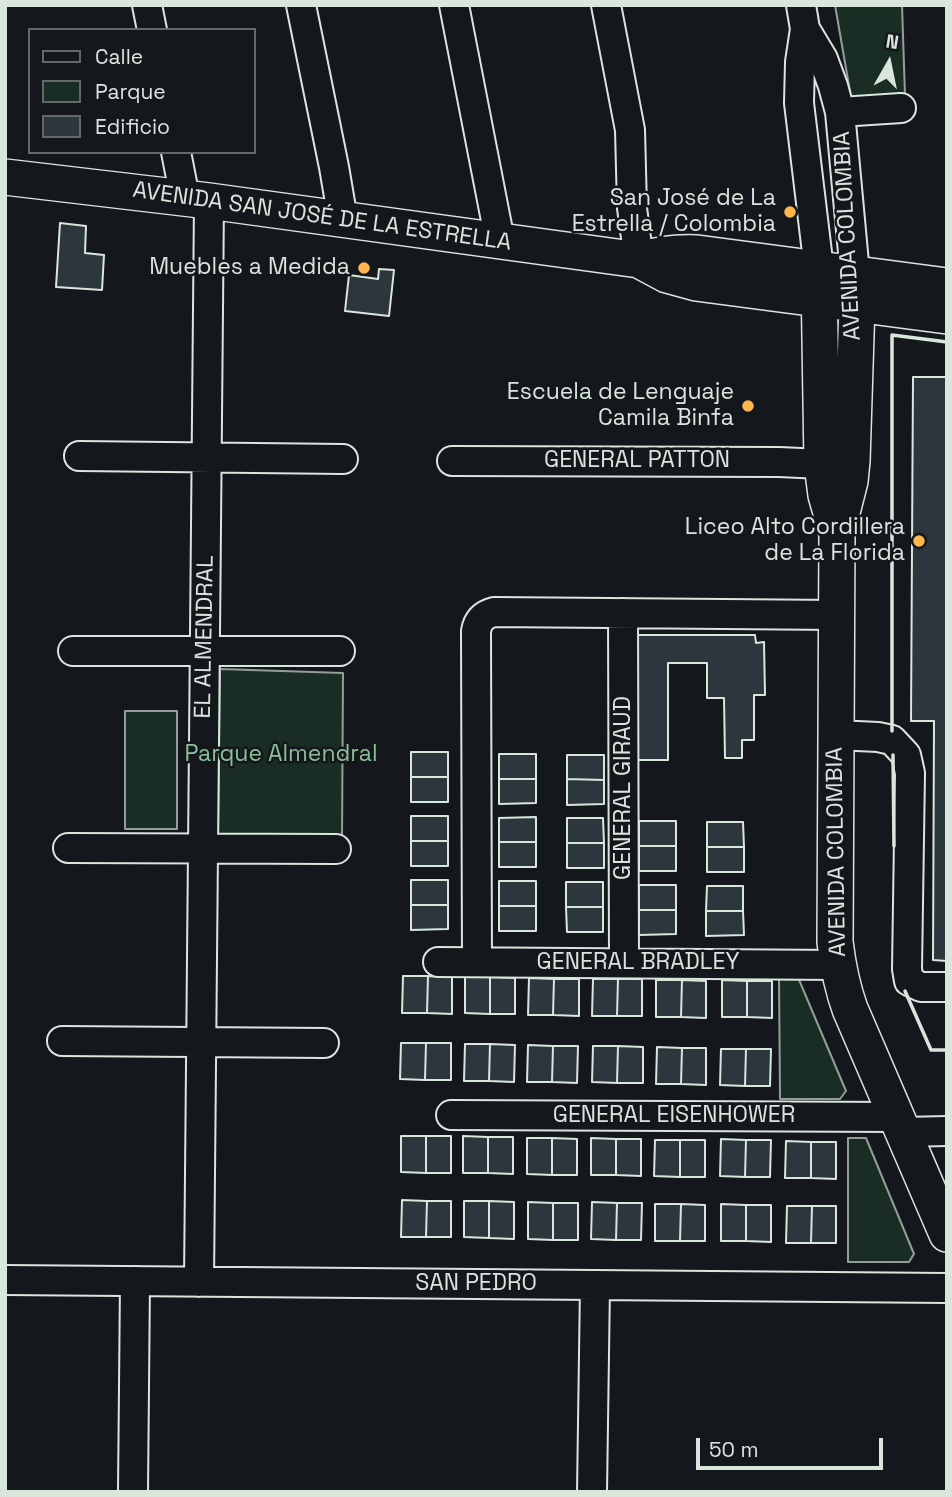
<!DOCTYPE html>
<html>
<head>
<meta charset="utf-8">
<style>
	body { margin:0 }
	#map { position:relative; width:952px; height:1497px; overflow:hidden; background:#14181c; font-family:"Space Grotesk",sans-serif }
	canvas { display:block }
	.frame { position:absolute; inset:0; border:7px solid #d8e6dc; pointer-events:none }
	.legend { position:absolute; left:28px; top:28px; width:228px; height:126px; box-sizing:border-box; background:#14181c; border:2px solid #626a69; margin:0; padding:9px 12px; list-style:none; font-size:21px; color:#d8e6dc }
	.legend li { display:flex; align-items:center; gap:14px; height:35px }
	.legend b { width:35px; border:2px solid #626a69 }
	.north { position:absolute; left:854px; top:28px; width:70px; height:70px; -webkit-text-stroke:5px #14181c; paint-order:stroke; rotate:9deg; font-size:19px; font-weight:700; line-height:28px; text-align:center; color:#d8e6dc }
	.north::after { content:''; display:block; margin:auto; width:24px; height:32px; background:#d8e6dc; clip-path:polygon(50% 0,100% 100%,50% 72%,0 100%) }
	.scale { position:absolute; left:696px; top:1438px; width:187px; height:32px; box-sizing:border-box; border:4px solid #d8e6dc; border-top:0; padding-left:9px; font-size:21px; line-height:24px; white-space:nowrap; color:#d8e6dc; -webkit-text-stroke:5px #14181c; paint-order:stroke }
</style>
</head>
<body>
<div id="map">
<canvas width="952" height="1497"></canvas>
<div class="frame"></div>
<ul class="legend">
<li><b style="height:9px;background:#14181c"></b>Calle</li>
<li><b style="height:19px;background:#1a2d24"></b>Parque</li>
<li><b style="height:19px;background:#2c363c"></b>Edificio</li>
</ul>
<div class="north">N</div>
<div class="scale">50 m</div>
</div>
<script>
const ctx = document.querySelector('canvas').getContext('2d');
ctx.lineJoin = 'round';
function fill(path, color) { ctx.fillStyle = color; ctx.fill(path, 'evenodd'); }
function stroke(path, color, width, dash) { ctx.strokeStyle = color; ctx.lineWidth = width; ctx.lineCap = dash ? 'butt' : 'round'; ctx.setLineDash(dash || []); ctx.stroke(path); }
function write(font, color, halo, rows, align = 'center') {
  ctx.font = font + ' "Space Grotesk",sans-serif'; ctx.lineWidth = 5; ctx.setLineDash([]); ctx.textBaseline = 'middle'; ctx.strokeStyle = halo; ctx.fillStyle = color; for (const [text, x, y, turn = 0] of rows) {
    ctx.save(); ctx.translate(x, y); ctx.rotate((+turn || 0) * Math.PI / 180); ctx.textAlign = isNaN(turn) ? turn : align; if (halo) ctx.strokeText(text, 0, 0); ctx.fillText(text, 0, 0); ctx.restore();
  }
}
const green = new Path2D(`
	M835,5H902L905,96L852,103Z
	M220,669L343,673L342,841L218,837Z
	M125,711H177V829H125Z
	M779,975H797L846,1091L840,1099H780Z
	M848,1138H866L914,1254L909,1262H848Z`);
const building = new Path2D(`
	M60,223L86,226L85,253L104,255L102,290L56,287Z
	M379,269L394,270L389,316L345,311L349,275L378,279Z
	M913,377H947V961L933,960L934,721H911Z
	M638,635H755L756,643L764,642L765,695H754V740H742V758H725L724,698H707V663H668V760H638Z
	M411,752H448V777H411Z
	M499,754H536V779H499Z
	M567,755H604V780L567,779Z
	M411,777H448V802H411Z
	M499,779H536V803L499,804Z
	M567,779L604,780V804L567,805Z
	M411,816H448V841H411Z
	M536,817V842H499V818Z
	M567,818H603L604,843H567Z
	M639,821H676V846H639Z
	M707,822H743L744,847H707Z
	M411,841H448V866H411Z
	M499,842H536V867H499Z
	M567,843H604V868H567Z
	M639,846H676V871H639Z
	M707,847H744V872H707Z
	M411,880H448V905H411Z
	M499,881H536V906H499Z
	M566,882H603V907H566Z
	M639,885H676V910H639Z
	M707,886H743V911H706Z
	M411,905H448V929L411,930Z
	M499,906H536V931H499Z
	M566,907H603V932H567Z
	M639,910H676V934L639,935Z
	M706,911H743L744,935L706,936Z
	M403,976H428L427,1013H402Z
	M428,976L452,977V1014L427,1013Z
	M465,977H490V1014L465,1013Z
	M490,977L515,978V1014H490Z
	M529,978L554,979L553,1015H528Z
	M554,979H579V1016L553,1015Z
	M593,979H618L617,1016H592Z
	M618,979H642V1016H617Z
	M656,980H682L681,1017H656Z
	M682,980L706,981V1018L681,1017Z
	M722,980L747,981V1017H722Z
	M747,981H772V1018L747,1017Z
	M401,1043H426L425,1080L400,1079Z
	M426,1043H451V1080H425Z
	M465,1044H490L489,1081H464Z
	M490,1044L515,1045L514,1082L489,1081Z
	M528,1045L553,1046L552,1082H527Z
	M553,1046H578L577,1083L552,1082Z
	M593,1046H618L617,1083L592,1082Z
	M618,1046L643,1047V1083H617Z
	M657,1047L682,1048L681,1084H656Z
	M682,1048H706V1085L681,1084Z
	M721,1049H746L745,1086L720,1085Z
	M746,1049H771L770,1086H745Z
	M401,1136H426V1173L401,1172Z
	M426,1136H451V1173H426Z
	M463,1136L488,1137V1173H463Z
	M488,1137H513V1174L488,1173Z
	M527,1138H552V1175L527,1174Z
	M552,1138L577,1139V1175H552Z
	M591,1138L616,1139V1175H591Z
	M616,1139H641V1176L616,1175Z
	M721,1139L746,1140L745,1177L720,1176Z
	M655,1140H680V1177L654,1176Z
	M680,1140H705V1177H680Z
	M746,1140H771L770,1177H745Z
	M786,1141L811,1142V1178H785Z
	M811,1142H836V1179L811,1178Z
	M402,1200L427,1201L426,1237H401Z
	M427,1201H451V1237H426Z
	M464,1201H489V1238L464,1237Z
	M489,1201L514,1202V1239L489,1238Z
	M528,1202L553,1203V1240L528,1239Z
	M592,1202L617,1203L616,1240L591,1239Z
	M553,1203H578V1240H553Z
	M617,1203H642L641,1240H616Z
	M655,1204H681L680,1241H655Z
	M681,1204L705,1205V1241H680Z
	M721,1204L746,1205V1241H721Z
	M746,1205H771V1242L746,1241Z
	M787,1206H812L811,1243H786Z
	M812,1206H836V1243H811Z`);
const minor = new Path2D(`
	M147,5L152,30
	M301,5L334,167L343,220
	M454,5L500,241
	M606,5L630,130L632,208L639,260
	M801,5L805,29L800,62L799,103L819,269
	M805,29L823,59L833,86L840,112L855,274
	M840,112L901,108
	M176,152L185,198
	M79,456L343,459
	M452,461L779,462L822,464
	M623,613L624,963
	M73,651H340
	M836,735L878,737L892,740L906,755L910,773L907,969L909,981L921,987H947
	M68,848L336,849
	M438,962L838,965
	M477,962L476,631C478,620 483,615 494,612L837,615
	M62,1041L324,1043
	M451,1115L897,1117
	M903,1132L947,1131
	M5,1280L947,1288
	M199,1282L209,201
	M133,1492L135,1281
	M592,1492L595,1285`);
const major = new Path2D(`
	M5,177L209,201L639,260L667,275L696,283L947,316
	M639,260C659,254 676,252 697,253L947,286
	M855,274L857,304L852,461L850,481L837,532L835,942C838,966 842,987 850,1009L947,1234
	M819,276L822,464L826,495L836,530`);
const wall = new Path2D(`
	M892,731V335L947,342
	M893,755L894,846
	M905,991L931,1050H947`);
const markers = [
	[790,212,7,"#ffb74d"],
	[364,268,7,"#ffb74d"],
	[748,406,7,"#ffb74d"],
	[919,541,7,"#ffb74d"]
];
const poiNames = [
	["San José de La",776,199],
	["Estrella / Colombia",776,225],
	["Muebles a Medida",350,268],
	["Escuela de Lenguaje",734,393],
	["Camila Binfa",734,419],
	["Liceo Alto Cordillera",905,528],
	["de La Florida",905,554]
];
const streetNames = [
	["AVENIDA SAN JOSÉ DE LA ESTRELLA",322,217,8],
	["AVENIDA COLOMBIA",848,236,-93],
	["GENERAL PATTON",637,461],
	["EL ALMENDRAL",205,637,-89],
	["GENERAL GIRAUD",624,788,-90],
	["AVENIDA COLOMBIA",837,852,-91],
	["GENERAL BRADLEY",638,963],
	["GENERAL EISENHOWER",674,1116],
	["SAN PEDRO",476,1284]
];
const parkNames = [
	["Parque Almendral",281,755]
];
fill(green, '#1a2d24');
stroke(green, '#939e99', 2);
fill(building, '#2c363c');
stroke(building, '#d8e6dc', 2);
stroke(minor, '#d8e6dc', 32);
stroke(major, '#d8e6dc', 38);
stroke(minor, '#14181c', 28);
stroke(major, '#14181c', 35);
stroke(wall, '#d8e6dc', 3.5);
for (const [x, y, r, color] of markers) { const dot = new Path2D(); dot.arc(x, y, r, 0, 2 * Math.PI); ctx.fillStyle = color; ctx.fill(dot); stroke(dot, '#14181c', 2.5); }
write('23px', '#d8e6dc', '#14181c', poiNames, 'right');
write('23px', '#d8e6dc', '#14181c', streetNames);
write('23px', '#8ac095', '#14181c', parkNames);
</script>
</body>
</html>
